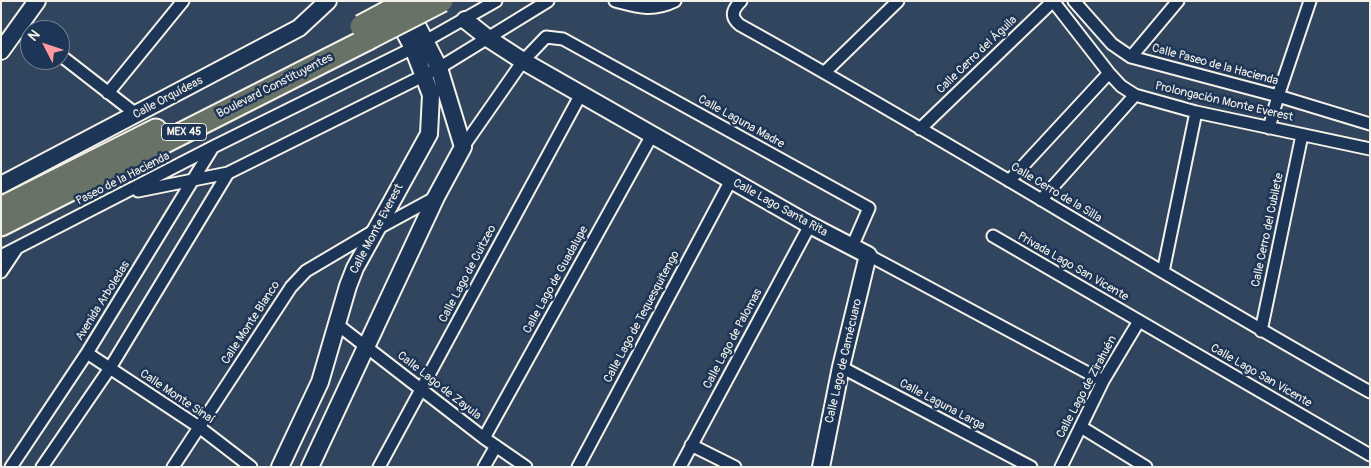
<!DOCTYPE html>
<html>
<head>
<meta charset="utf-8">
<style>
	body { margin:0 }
	#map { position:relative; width:1371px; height:468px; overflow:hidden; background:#32455e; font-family:Pangolin,sans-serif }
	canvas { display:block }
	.frame { position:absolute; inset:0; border:2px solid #f4f1e8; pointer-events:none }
	.north { position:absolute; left:20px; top:20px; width:50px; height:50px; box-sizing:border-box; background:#1d3557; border:1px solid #738091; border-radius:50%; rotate:311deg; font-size:14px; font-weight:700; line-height:20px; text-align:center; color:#f4f1e8 }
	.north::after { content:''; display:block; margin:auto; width:18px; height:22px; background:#ff9aa2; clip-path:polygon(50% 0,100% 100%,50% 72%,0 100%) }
</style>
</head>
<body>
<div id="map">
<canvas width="1371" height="468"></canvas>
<div class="frame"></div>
<div class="north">N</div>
</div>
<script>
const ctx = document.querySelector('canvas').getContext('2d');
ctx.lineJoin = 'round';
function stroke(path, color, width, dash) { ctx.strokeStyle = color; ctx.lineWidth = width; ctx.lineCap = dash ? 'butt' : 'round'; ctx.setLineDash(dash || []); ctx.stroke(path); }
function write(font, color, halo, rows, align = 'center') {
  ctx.font = font + ' Pangolin,sans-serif'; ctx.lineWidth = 5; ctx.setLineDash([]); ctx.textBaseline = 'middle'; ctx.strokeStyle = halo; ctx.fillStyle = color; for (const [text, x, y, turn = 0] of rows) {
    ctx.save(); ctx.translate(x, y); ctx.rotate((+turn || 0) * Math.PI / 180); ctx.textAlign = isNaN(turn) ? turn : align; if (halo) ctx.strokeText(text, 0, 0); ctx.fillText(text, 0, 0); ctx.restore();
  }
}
const street = new Path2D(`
	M615,1C638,7 652,12 675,1
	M741,1C732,10 730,17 740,25C953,143 1158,273 1370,392
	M1053,1L1109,73L1121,86L1135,95L1196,112L1370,149
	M1074,1L1112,44L1131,57L1278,96L1370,124
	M60,55L136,114
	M1131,57L1178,1
	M825,72L898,1
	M108,93L183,1
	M1269,128L1278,96L1310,1
	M920,129L1053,1
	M463,147L523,61L546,37L563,39L869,208L852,247
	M1009,181L1109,73
	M138,191L228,173L439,68L548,1
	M1041,200L1135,95
	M993,236L1370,455
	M868,255L1103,381
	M1,256L213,147L413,48L496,1
	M1,272L17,248
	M1163,272L1196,112
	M338,325L484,438L526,467
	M1261,331L1302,135
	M87,353L199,427L251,467
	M841,367L1031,467
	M1081,427L1146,467
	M484,438L652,135
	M691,445L735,467
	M11,467L87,353L213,147
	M42,467L110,368L228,173
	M173,467L291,287L306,271L377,229L436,197
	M379,467L581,94
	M484,467L496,446
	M578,467L731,180
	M680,467L810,225
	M1061,467L1103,381L1139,321`);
const secondary = new Path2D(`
	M465,20L489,39L523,61L810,225L868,255L841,367L821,467
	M1,51L37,1
	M1,185L299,28L328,1
	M280,467L320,382L348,286L355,268L429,134L431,95L413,48L394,12
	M310,467L436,197L463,147L439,68L407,6`);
const highway = new Path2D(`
	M1,208L156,130
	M1,225L368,39`);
const highwayBridge = new Path2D(`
	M361,26L408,1
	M368,39L442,1`);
const shields = [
	[184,132,45]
];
const shieldNames = [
	["MEX 45",184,132]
];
const streetNames = [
	["Calle Cerro del Águila",977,55,-44],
	["Calle Paseo de la Hacienda",1215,65,15],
	["Boulevard Constituyentes",275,86,-27],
	["Calle Orquídeas",168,98,-28],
	["Prolongación Monte Everest",1224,102,13],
	["Calle Laguna Madre",741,122,29],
	["Paseo de la Hacienda",123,179,-27],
	["Calle Cerro de la Silla",1056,193,31],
	["Calle Lago Santa Rita",780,208,29],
	["Calle Monte Everest",377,229,-62],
	["Calle Cerro del Cubilete",1268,230,-78],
	["Privada Lago San Vicente",1073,267,30],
	["Calle Lago de Cuitzeo",468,274,-62],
	["Calle Lago de Guadalupe",556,280,-61],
	["Avenida Arboledas",103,301,-58],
	["Calle Lago de Tequesquitengo",642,317,-62],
	["Calle Monte Blanco",251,323,-57],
	["Calle Lago de Palomas",733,339,-62],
	["Calle Lago de Camécuaro",844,361,-77],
	["Calle Lago San Vicente",1261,376,30],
	["Calle Lago de Zayula",439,386,38],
	["Calle Lago de Zirahuén",1087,387,-62],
	["Calle Monte Sinaí",177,397,34],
	["Calle Laguna Larga",942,405,28]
];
stroke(street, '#f4f1e8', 15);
stroke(secondary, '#f4f1e8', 20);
stroke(highway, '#f4f1e8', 25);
stroke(street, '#1d3557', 11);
stroke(secondary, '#1d3557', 16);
stroke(highway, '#697266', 21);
stroke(highwayBridge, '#f4f1e8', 25, []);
stroke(highwayBridge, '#697266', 21);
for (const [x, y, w] of shields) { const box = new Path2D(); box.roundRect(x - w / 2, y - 8.5, w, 17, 4); ctx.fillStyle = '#1d3557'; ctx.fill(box); stroke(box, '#f4f1e8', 1); }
write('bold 11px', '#f4f1e8', null, shieldNames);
write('12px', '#f4f1e8', '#1d3557', streetNames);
</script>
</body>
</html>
